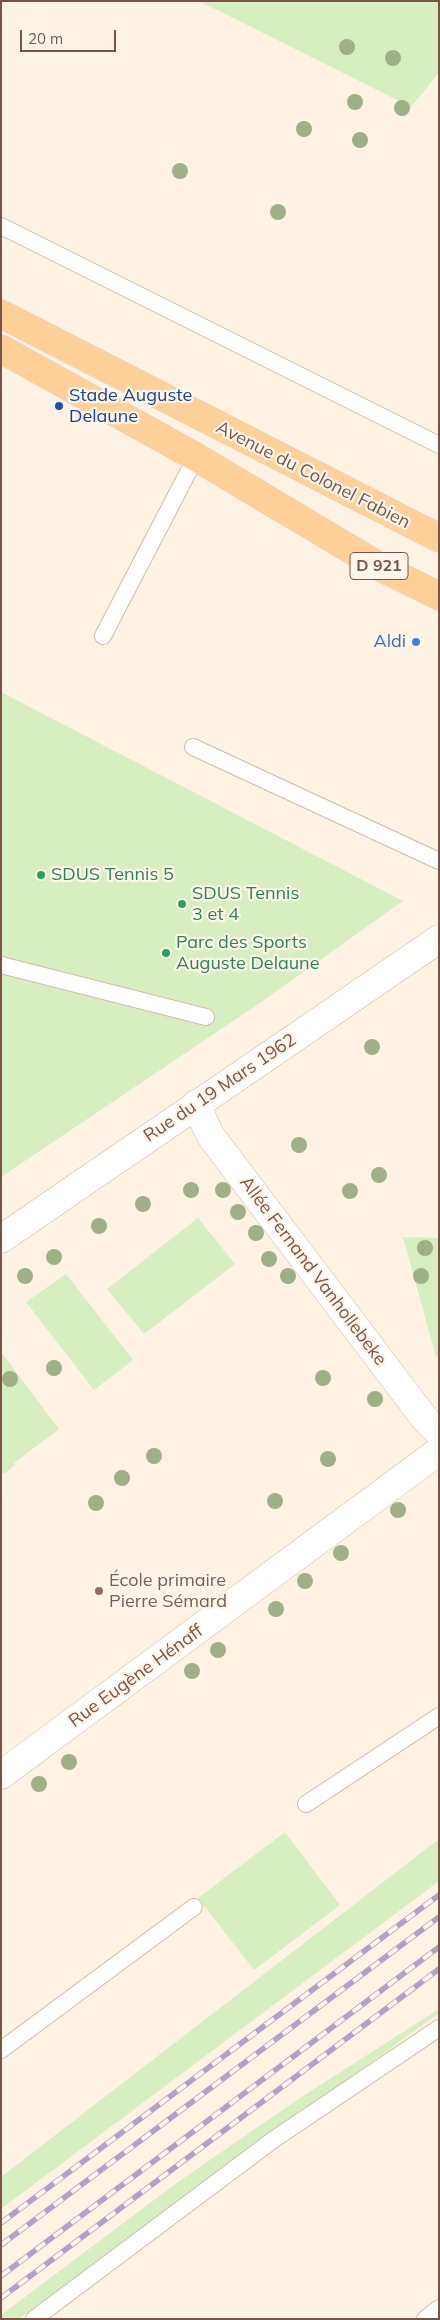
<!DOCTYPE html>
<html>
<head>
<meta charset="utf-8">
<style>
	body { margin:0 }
	#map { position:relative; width:440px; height:2320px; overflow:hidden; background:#fef2e3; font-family:Mulish,sans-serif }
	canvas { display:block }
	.frame { position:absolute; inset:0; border:2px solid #795446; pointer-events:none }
	.scale { position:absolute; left:20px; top:30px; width:96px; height:22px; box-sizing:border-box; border:2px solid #795446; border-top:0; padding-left:6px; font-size:15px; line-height:18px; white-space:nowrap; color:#795446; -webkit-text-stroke:4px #fff6eb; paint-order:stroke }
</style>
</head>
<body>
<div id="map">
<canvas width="440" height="2320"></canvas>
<div class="frame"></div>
<div class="scale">20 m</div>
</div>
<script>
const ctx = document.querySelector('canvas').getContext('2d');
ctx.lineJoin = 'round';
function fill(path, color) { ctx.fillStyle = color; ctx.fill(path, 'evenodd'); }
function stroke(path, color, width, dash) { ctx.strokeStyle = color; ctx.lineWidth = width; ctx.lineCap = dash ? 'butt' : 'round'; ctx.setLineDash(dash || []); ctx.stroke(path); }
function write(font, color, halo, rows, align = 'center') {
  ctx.font = font + ' Mulish,sans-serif'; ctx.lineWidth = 4.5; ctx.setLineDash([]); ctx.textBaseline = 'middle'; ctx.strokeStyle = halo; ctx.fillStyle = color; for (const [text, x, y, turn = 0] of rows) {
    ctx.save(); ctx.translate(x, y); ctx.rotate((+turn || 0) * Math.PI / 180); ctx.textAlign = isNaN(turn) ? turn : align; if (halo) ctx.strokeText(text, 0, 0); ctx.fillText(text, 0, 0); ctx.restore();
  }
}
const green = new Path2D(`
	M199,1H439V73L411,107Z
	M1,692L403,901L257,1005L1,1177Z
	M198,1218L235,1264L144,1334L107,1289Z
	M403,1237L439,1238V1358L436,1357Z
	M66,1274L133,1360L94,1390L26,1302Z
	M1,1352L59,1429L14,1463L15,1465L4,1474L1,1471Z
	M285,1832L340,1905L254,1970L198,1898Z
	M439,1839V1881L1,2209V2177Z
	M439,2009V2013L19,2319H1V2315L178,2182L300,2098Z`);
const service = new Path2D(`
	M1,226L439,445
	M103,636L196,457
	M193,747L439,861
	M1,965L206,1017
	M306,1804L439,1716
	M1,2050L194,1907
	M34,2319L273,2140L439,2028
	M425,2319L439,2308`);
const minor = new Path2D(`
	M196,1104L210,1135L425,1419L439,1433
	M1,1775L439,1451`);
const tertiary = new Path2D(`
	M1,1239L439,939`);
const primary = new Path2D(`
	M1,314L439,538
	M1,349L196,457L382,568L439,596`);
const rail = new Path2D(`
	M1,2223L439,1895
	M1,2245L439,1917
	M1,2276L439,1947
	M1,2298L439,1969`);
const trees = [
	[347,47],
	[393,58],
	[355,102],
	[402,108],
	[304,129],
	[360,140],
	[180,171],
	[278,212],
	[372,1047],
	[299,1145],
	[379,1175],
	[191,1190],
	[223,1190],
	[350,1191],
	[143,1204],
	[238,1212],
	[99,1226],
	[256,1233],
	[425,1248],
	[54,1257],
	[269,1259],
	[25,1276],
	[288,1276],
	[421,1276],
	[54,1368],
	[323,1378],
	[10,1379],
	[375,1399],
	[154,1456],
	[328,1459],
	[122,1478],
	[275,1501],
	[96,1503],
	[398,1510],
	[341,1553],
	[305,1581],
	[276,1609],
	[218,1650],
	[192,1671],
	[69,1762],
	[39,1784]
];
const markers = [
	[59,406,5,"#1a4fb4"],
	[416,642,5,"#3f7fe0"],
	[41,875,5,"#2e9e5b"],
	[182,904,5,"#2e9e5b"],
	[166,953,5,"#2e9e5b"],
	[99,1591,5,"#8d6e63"]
];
const shields = [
	[379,566,58]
];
const shieldNames = [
	["D 921",379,566]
];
const transitNames = [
	["Stade Auguste",69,396],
	["Delaune",69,417]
];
const streetNames = [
	["Avenue du Colonel Fabien",313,475,27],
	["Rue du 19 Mars 1962",220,1088,-34],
	["Allée Fernand Vanhollebeke",313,1271,53],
	["Rue Eugène Hénaff",136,1676,-36]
];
const shopNames = [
	["Aldi",406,642]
];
const leisureNames = [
	["SDUS Tennis 5",51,875],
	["SDUS Tennis",192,894],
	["3 et 4",192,915],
	["Parc des Sports",176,943],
	["Auguste Delaune",176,964]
];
const educationNames = [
	["École primaire",109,1581],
	["Pierre Sémard",109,1602]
];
fill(green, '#d6eec0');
stroke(service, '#d3baaa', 18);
stroke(minor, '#d3baaa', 29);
stroke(tertiary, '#d3baaa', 29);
stroke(primary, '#dcd3cf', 29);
stroke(service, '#fff', 16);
stroke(minor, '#fff', 28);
stroke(tertiary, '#fff', 28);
stroke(primary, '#ffd199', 28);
stroke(rail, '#b3a0c9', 5.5);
stroke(rail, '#fff6eb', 4, [11]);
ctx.fillStyle = '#9fb086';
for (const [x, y] of trees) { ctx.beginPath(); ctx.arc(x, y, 8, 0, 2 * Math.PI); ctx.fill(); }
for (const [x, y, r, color] of markers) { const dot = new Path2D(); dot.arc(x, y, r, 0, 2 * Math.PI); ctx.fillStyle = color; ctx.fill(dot); stroke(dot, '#fff6eb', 2); }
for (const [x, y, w] of shields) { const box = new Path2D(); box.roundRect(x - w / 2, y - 13.5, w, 27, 4); ctx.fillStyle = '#fff6eb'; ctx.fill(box); stroke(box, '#795446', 1); }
write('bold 16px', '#795446', null, shieldNames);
write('18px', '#164399', '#fff6eb', transitNames, 'left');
write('18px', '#795446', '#fff6eb', streetNames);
write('18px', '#366cbe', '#fff6eb', shopNames, 'right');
write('18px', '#27864d', '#fff6eb', leisureNames, 'left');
write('18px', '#785e54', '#fff6eb', educationNames, 'left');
</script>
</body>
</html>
